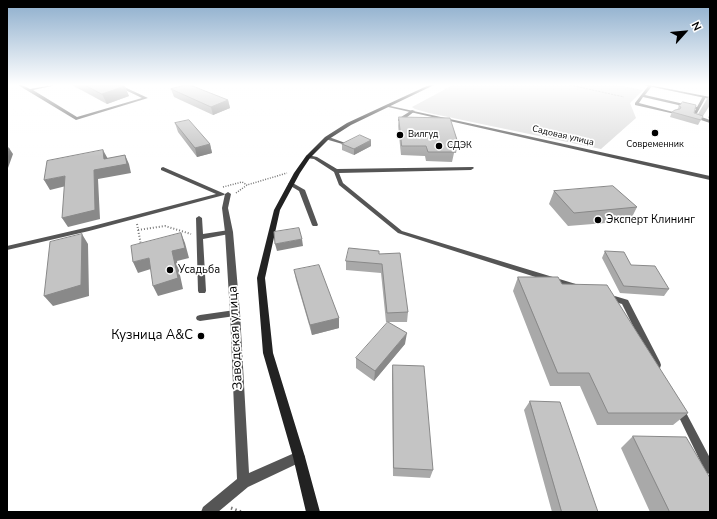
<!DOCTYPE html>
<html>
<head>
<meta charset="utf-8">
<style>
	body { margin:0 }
	#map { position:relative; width:717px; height:519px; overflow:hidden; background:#fff; font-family:"Nunito Sans",sans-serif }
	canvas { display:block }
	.frame { position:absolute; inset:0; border:8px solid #000; pointer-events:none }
	.north { position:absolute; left:665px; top:12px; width:40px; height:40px; -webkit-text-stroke:3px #fff; paint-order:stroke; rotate:63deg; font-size:11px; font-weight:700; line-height:16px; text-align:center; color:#000 }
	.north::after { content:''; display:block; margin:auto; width:14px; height:18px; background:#000; clip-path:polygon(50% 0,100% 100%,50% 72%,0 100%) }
</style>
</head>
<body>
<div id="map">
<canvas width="717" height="519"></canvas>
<div class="frame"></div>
<div class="north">N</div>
</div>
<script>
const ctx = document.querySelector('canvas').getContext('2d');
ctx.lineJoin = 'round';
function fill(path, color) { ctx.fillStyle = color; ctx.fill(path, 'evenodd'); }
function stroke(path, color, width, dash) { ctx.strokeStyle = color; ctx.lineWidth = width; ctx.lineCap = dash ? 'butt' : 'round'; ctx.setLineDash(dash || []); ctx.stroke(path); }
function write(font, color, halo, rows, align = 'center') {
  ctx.font = font + ' "Nunito Sans",sans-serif'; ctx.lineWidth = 3.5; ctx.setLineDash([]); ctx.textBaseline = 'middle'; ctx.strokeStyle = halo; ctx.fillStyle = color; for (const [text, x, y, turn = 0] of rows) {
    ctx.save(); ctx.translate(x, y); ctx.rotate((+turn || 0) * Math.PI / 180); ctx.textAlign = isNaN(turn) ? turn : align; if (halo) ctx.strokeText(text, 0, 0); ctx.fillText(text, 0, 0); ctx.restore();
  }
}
const green = new Path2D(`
	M453,85H616L643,90L630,103L636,118L601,149L429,113L415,109L412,107Z`);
const pathFar3 = new Path2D(`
	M570,85L624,97`);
const pathFar2 = new Path2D(`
	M223,187L242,182L247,185
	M236,193L247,185L287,173`);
const pathFar1 = new Path2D(`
	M137,224L141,245
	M138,230L165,226L191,234`);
const path = new Path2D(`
	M231,508L242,512`);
const service = new Path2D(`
	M18,85H22L30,89L53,85L52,86L33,90L77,117L142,98L117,86L116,85H120L148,98L76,120Z
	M649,85L652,86L645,95L697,107L703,96H705L706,97L696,115L710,120V123L692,117V116L696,109L643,97L639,103L677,113L675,114L635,105V103Z
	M412,110L415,111L402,121H398V119Z
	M325,137H329L348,144L346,145L325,139Z
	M308,155L317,157L337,169L473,167L474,168L471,170L339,173L343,183L402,231L579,285L580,287L579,289L576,290L398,233L339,185L334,172L314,159L306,158V156Z
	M163,167L225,194L224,195L89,231L7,250V246L89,227L216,194L161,170V168Z
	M291,182L305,190L318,225L317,226H313L312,225L299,191L289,185L288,184Z
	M199,216L202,218L203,234L229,230L232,232L229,234L203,239L206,291L205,293H199L198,291L196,218Z
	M608,294L628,300L660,362L661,365L660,368L657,369L654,368L622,304L605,299L604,297L605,295Z
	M235,310L238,311L239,313L238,315L235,316L200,321L197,320L196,318L197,316L200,315Z
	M679,403L682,405L710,458V474L706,473L676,411L674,408L676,405Z`);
const minor = new Path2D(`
	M386,105L710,176V180L388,107L386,106Z
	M228,192L231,194L228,208L233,232L240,313L249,473L299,451L303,453L305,457L303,461L248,487L218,512H201L203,507L237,479L230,313L225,232L222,208L225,194Z`);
const tertiary = new Path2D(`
	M643,85H649L710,97V99Z`);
const secondary = new Path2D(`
	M429,85H434L351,125L329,139L310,158L300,173L280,210L265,278L273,353L305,457L320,512H306L293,457L263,353L257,278L274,210L294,173L306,156L325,137L347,123Z`);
const wall = new Path2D(`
	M72,85H121L129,96L107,104Z
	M171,89L228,100L230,108L213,115L174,97Z
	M710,94V105L703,116L698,114Z
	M679,106L703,116L698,125L670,117L672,112L677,110Z
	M710,113V119L708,118Z
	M399,117L458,143L456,153H454L452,162L426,161L425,156L401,155L398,126Z
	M175,123L210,144L212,153L197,157L178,132Z
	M371,140V146L354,155L342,150V144Z
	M554,191L637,207L630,221L568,226L549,204Z
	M605,251L631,265L669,289L664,296L620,293L602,258Z
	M379,254L408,312L407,322H386L381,273L346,270V261Z
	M294,270L339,318V328L312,335L296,280Z
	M518,277L562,284L688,413L673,425H597L580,386H550L513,291Z
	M405,344L374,381L356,368V358Z
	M393,365L433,470L430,478L393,476L392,375Z
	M530,401L598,512H552L524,410Z
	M633,436L710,512H650L621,448Z`);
const shadedWall = new Path2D(`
	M125,86L129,96L107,104L102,94Z
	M228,100L230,108L213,115L211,107Z
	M371,140V146L354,155V149Z
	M210,144L212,153L197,157L195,148Z
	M9,148L13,154L8,168H7V154Z
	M103,150L108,159L125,155L129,164L131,173L98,179L100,219L68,227L62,218L94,170Z
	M65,176L70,185L50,190L44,180Z
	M181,233L185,243L189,258L177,261L183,289L158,296L153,286L172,251Z
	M82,234L88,244L89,296L53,306L44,296Z
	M302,239L303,246L277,251L275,244Z
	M149,258L154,268L138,273L133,262Z
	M339,318V328L312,335L310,325Z
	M407,333L405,344L374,381L375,371Z`);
const building = new Path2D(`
	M85,85H121L125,86L102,94Z
	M186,85H190L228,100L211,107L171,89Z
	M683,102L696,105L694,113L703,116L701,120L672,112L675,110L680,109L681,107L679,106Z
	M399,117L450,118L458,143H451L454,152H428L426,146H402Z
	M189,120L210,144L195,148L175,123Z
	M360,135L371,140L354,149L342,144Z
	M7,148H9L7,154Z
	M103,150L104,159L125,155L127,164L94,170L95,210L62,218L65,176L44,180L47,161Z
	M613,186L637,207L574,213L554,191Z
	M299,228L302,239L275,244L274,232Z
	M181,233L185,248L172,251L178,278L153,286L149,258L133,262L131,246Z
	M82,234L81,285L44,296L50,242Z
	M349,248L379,251V254L400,253L408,312L387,313L382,264L346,261Z
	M605,251L624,252L631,265L655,266L669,289L624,286Z
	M319,265L339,318L310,325L294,270Z
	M518,277H558L562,284L607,285L688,413H608L589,373H558Z
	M388,322L407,333L375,371L356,358Z
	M393,365L424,366L433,470L394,468Z
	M530,401L560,402L598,512H562Z
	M633,436L686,437L710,478V512H670Z`);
const markers = [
	[655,133,4,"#000"],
	[400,135,4,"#000"],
	[439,146,4,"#000"],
	[598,220,4,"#000"],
	[170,270,4,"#000"],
	[201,336,4,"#000"]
];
const farPoinames = [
	["Вилгуд",408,135],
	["Современник",655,145,"center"],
	["СДЭК",447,146]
];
const farStreetnames = [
	["Садовая улица",563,136,13]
];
const poiNames = [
	["Эксперт Клининг",606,220],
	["Усадьба",178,270]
];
const nearPoinames = [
	["Кузница А&С",193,336]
];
const nearStreetnames = [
	["Заводская улица",236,338,-93]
];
fill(green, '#dcdcdc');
stroke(pathFar3, '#777', 1, [0.5, 1]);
stroke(pathFar2, '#777', 1.5, [1, 1.5]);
stroke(pathFar1, '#777', 2, [1, 2]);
stroke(path, '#777', 3, [1.5, 3]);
fill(service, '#555');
fill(minor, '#555');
fill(tertiary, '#555');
fill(secondary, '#222');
fill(wall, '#a9a9a9');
fill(shadedWall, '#898989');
fill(building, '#c4c4c4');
stroke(building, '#898989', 1);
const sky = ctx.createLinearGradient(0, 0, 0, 157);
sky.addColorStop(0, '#8cadcc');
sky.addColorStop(0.54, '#fff');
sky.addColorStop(1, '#ffffff00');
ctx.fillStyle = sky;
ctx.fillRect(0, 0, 717, 157);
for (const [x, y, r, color] of markers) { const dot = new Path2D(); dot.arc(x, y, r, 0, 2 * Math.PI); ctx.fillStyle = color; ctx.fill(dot); stroke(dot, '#fff', 1.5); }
write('9px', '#000', '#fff', farPoinames, 'left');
write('9px', '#000', '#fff', farStreetnames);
write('11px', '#000', '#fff', poiNames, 'left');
write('13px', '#000', '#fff', nearPoinames, 'right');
write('13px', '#000', '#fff', nearStreetnames);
</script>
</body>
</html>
